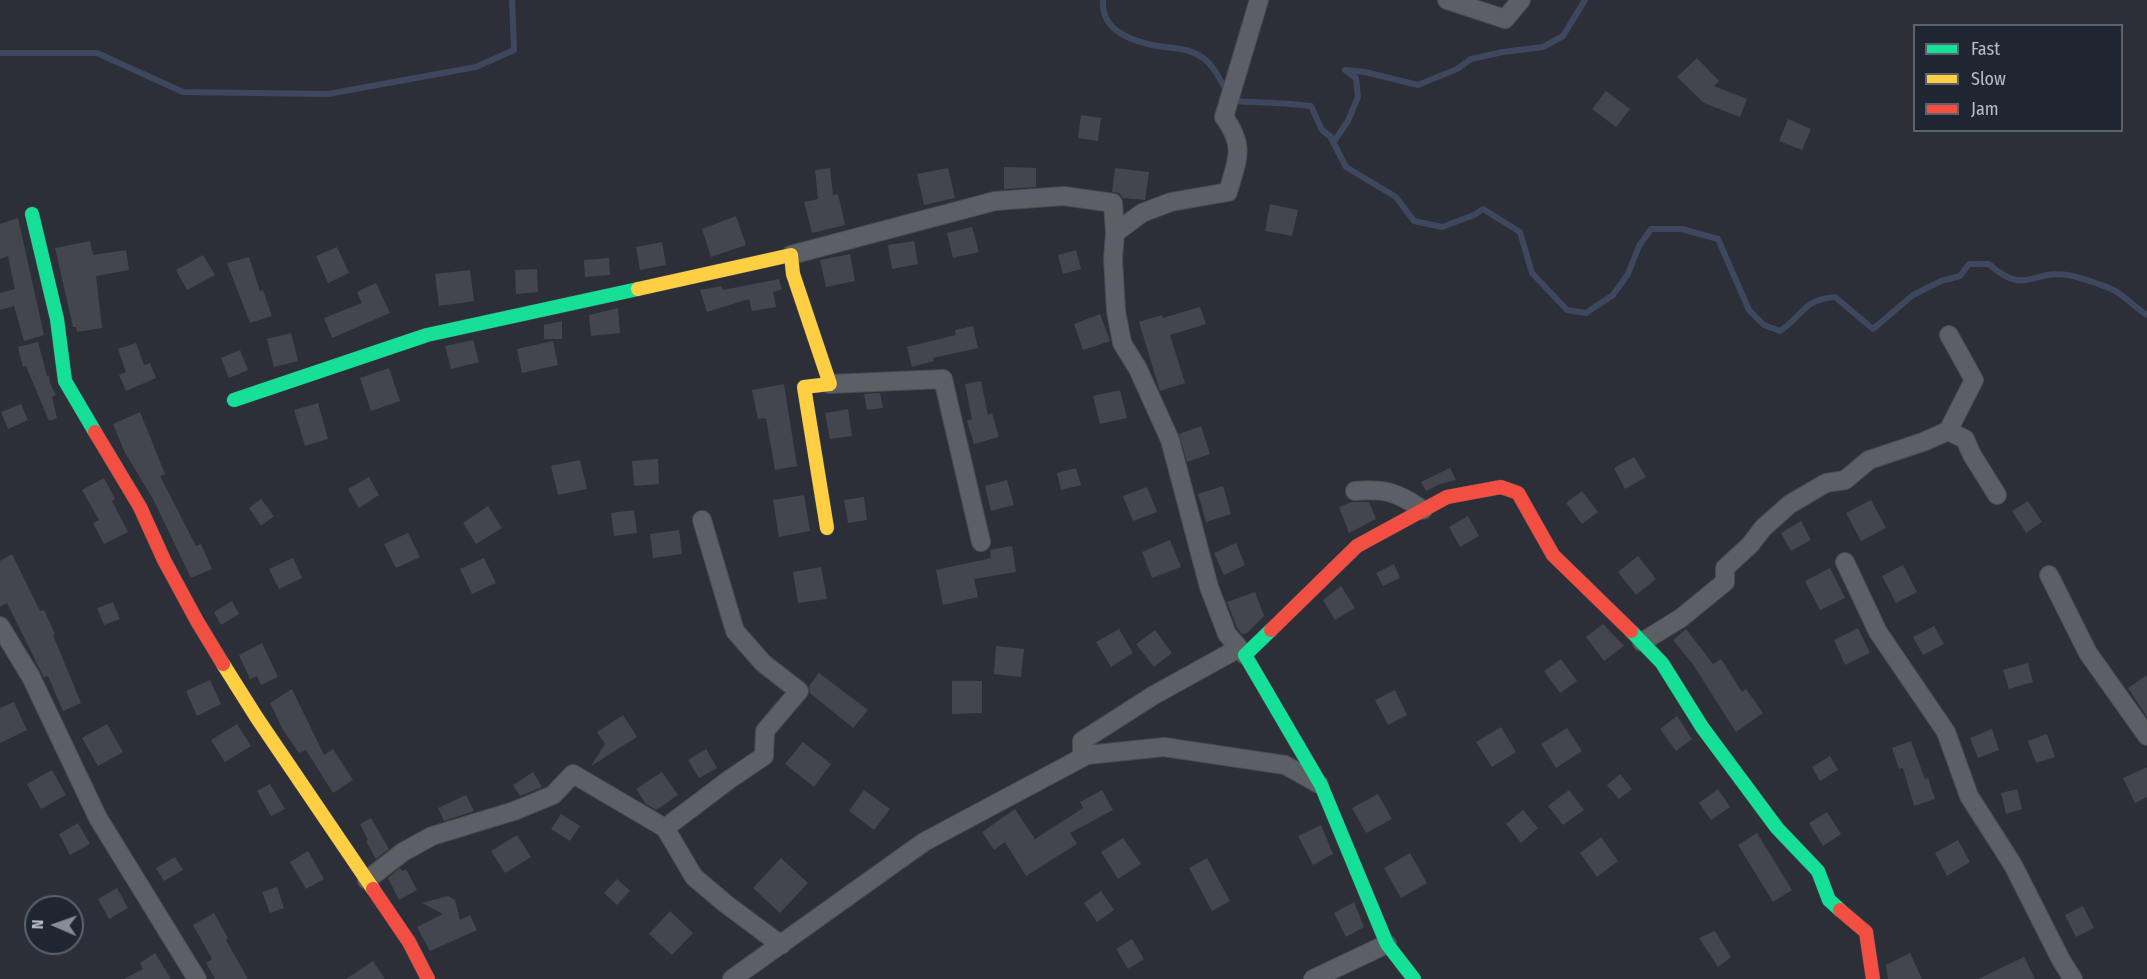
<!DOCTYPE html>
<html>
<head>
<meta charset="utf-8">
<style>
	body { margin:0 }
	#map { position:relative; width:2147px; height:979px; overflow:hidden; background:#2c2f37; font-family:"Fira Sans Condensed",sans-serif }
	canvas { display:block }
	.legend { position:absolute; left:1913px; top:24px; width:210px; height:108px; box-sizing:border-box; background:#202631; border:2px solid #5c626d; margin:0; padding:8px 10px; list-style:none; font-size:18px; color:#b7bcc7 }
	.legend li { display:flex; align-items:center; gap:12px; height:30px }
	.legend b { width:30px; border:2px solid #5c626d }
	.north { position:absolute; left:24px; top:895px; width:60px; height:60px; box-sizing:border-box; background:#202631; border:2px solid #5c626d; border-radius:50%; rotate:272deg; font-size:16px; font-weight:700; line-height:24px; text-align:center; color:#b7bcc7 }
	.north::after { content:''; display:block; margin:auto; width:21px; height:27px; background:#868b95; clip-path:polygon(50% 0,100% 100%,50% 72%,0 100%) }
</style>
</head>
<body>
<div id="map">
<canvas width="2147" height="979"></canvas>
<ul class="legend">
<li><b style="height:8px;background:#16e098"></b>Fast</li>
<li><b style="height:8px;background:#ffcf43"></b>Slow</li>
<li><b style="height:8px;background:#f24e42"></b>Jam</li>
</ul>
<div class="north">N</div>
</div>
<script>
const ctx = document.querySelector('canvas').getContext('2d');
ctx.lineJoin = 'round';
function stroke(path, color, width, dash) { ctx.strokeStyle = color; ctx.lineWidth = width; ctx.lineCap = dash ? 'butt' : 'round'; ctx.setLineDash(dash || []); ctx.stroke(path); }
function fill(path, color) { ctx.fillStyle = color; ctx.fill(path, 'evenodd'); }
const stream = new Path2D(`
	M1103,0C1101,27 1124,38 1148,44C1166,49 1187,46 1203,58C1214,66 1221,81 1227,92
	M0,53H97L183,92L328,94L476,67L514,50L512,0
	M1233,101C1259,103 1285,102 1311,106L1322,130L1335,140L1348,121L1358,97L1356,78L1345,70L1365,72L1418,85L1457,69L1471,59L1503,52L1543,47L1563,36L1585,0
	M1330,136L1346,167L1396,197L1414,221L1442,227L1474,215L1483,209L1520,232L1532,273L1567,310L1586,313L1613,295L1628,274L1639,246L1651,229H1682L1718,239L1749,310L1764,325L1780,331C1805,314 1802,300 1835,297L1873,329L1913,295L1941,281L1960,276L1969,264H1989C2025,297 2033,269 2068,275C2078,277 2110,287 2117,292C2128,299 2137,309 2147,315`);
const building = new Path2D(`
	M1697,58L1719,81L1714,86L1747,99L1740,117L1704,103L1677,77Z
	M1606,91L1630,109L1616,127L1592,109Z
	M1081,115L1101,118L1098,141L1078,138Z
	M1788,119L1811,129L1802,150L1779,141Z
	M1004,167L1036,168V187L1004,189Z
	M830,168L833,195L838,194L845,225L812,233L804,202L818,199L815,170Z
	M948,168L955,198L924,205L917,174Z
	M1115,168L1149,172L1145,200L1123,198L1119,193L1112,192Z
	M1270,204L1298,210L1292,236L1265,231Z
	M736,216L746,245L711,257L702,229Z
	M18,218L44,335L24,341L14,306L0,310V293L15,289L8,256L0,259V224Z
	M972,227L979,252L953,258L947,233Z
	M90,241L93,255L126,250L129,270L96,276L102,328L77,332L76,327H73L55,248Z
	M914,241L918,264L892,269L888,245Z
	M662,242L666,265L640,270L636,247Z
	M337,247L349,273L328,283L316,256Z
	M1076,250L1081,269L1063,274L1058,255Z
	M850,254L855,281L826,287L820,260Z
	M203,255L215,275L187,290L176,270Z
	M249,257L260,291L263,290L272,316L250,323L227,263Z
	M609,258L610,275L585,277L584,260Z
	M537,269L538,292L516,294L515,270Z
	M470,270L474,301L439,306L435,274Z
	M779,279L782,289L773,292L776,307L752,311L749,299L707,312L700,290L721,286L723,290Z
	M376,283L390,313L332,338L324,318L362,303L357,292Z
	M1200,307L1206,324L1170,335L1185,383L1160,391L1139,322L1162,315L1163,318Z
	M618,308L620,333L591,336L589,315Z
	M1100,314L1110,341L1083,350L1074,324Z
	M562,321V339H544V325Z
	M973,326L978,348L933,358L934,361L912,367L907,347L956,335L955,330Z
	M291,333L298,361L274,367L267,339Z
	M473,340L479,362L451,369L445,346Z
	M553,341L558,365L522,373L517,349Z
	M38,342L47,376L49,375L50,383L56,395L52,397L57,418L49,421L26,366L23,367L18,347Z
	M136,343L144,365L150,363L156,378L126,391L119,375L126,372L118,349Z
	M240,350L248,370L229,378L221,358Z
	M389,368L400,401L371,411L360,378Z
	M981,381L988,415L992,413L999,437L974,444L967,421L972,419L965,384Z
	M784,384L797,466L775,470L766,418L758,419L752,390Z
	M1120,390L1127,418L1100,424L1093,396Z
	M880,393L883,408L867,410L864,394Z
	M318,403L328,439L305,446L294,410Z
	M21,404L28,420L8,429L1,412Z
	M848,409L852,436L830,439L825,413Z
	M140,412L165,474L160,476L196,546L201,544L212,569L191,578L153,499L124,451L113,424Z
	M1201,426L1210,454L1187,462L1179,434Z
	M1634,457L1646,477L1625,489L1614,468Z
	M658,459L659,484L634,486L632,461Z
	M580,460L587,489L558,495L551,466Z
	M1076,468L1081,485L1061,490L1057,473Z
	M1450,468L1456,480L1440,484L1426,491L1421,482Z
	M369,477L379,495L359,508L348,489Z
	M104,478L115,499L112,501L128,532L104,544L93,523L99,520L82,490Z
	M1007,480L1014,505L991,511L985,486Z
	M1223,486L1231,514L1206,522L1198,494Z
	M1147,487L1157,512L1133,521L1123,496Z
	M1582,491L1598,512L1582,524L1566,503Z
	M804,495L810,531L779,537L773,500Z
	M864,497L867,520L848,523L844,500Z
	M261,499L274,516L261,526L249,508Z
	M1871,500L1886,528L1861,541L1846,513Z
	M2028,501L2042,522L2026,533L2012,511Z
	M1352,502H1369L1376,519L1349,533L1339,507Z
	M488,506L502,528L476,544L463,523Z
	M634,510L637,533L614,536L611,513Z
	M1468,516L1479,536L1460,547L1449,527Z
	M1801,521L1811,540L1791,551L1781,533Z
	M679,530L682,554L653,558L650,534Z
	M408,533L420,557L396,568L384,544Z
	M1170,540L1181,567L1152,578L1142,552Z
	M1236,543L1245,565L1224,575L1214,553Z
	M1012,546L1016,572L974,579L978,597L943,605L936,570L991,558L990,550Z
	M12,554L40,611L44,610L55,634L53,635L81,703L63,711L48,676L44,678L7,603L0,607V561Z
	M1638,556L1656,579L1636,595L1618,572Z
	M293,558L302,578L279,589L269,569Z
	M484,558L496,583L472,594L460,569Z
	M1394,564L1400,578L1383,586L1376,573Z
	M1903,565L1917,592L1896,603L1882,576Z
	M821,567L827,599L798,603L793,572Z
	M1830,568L1845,598L1820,610L1805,581Z
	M1341,586L1355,608L1335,620L1323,600Z
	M1255,592L1264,616L1247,633L1242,634L1237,628L1227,602Z
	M232,601L239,614L221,625L214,612Z
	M113,602L120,619L104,625L97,608Z
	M1603,624L1624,646L1604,661L1586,637Z
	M1934,626L1944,644L1923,655L1913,637Z
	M1858,628L1870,653L1845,665L1834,640Z
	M1119,629L1133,653L1111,667L1096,642Z
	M1686,629L1713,664L1721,659L1742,692L1746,689L1763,713L1736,732L1692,663L1673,640Z
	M1155,630L1172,653L1154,667L1136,644Z
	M262,643L278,677L261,685L257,676L250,679L239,655Z
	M996,646L1024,649L1021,677L994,674Z
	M1561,659L1577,681L1560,693L1544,671Z
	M2028,663L2033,682L2009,689L2003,670Z
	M819,673L868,710L853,728L810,693L809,686Z
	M2147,675V717L2128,688Z
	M210,680L221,704L197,716L186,691Z
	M952,681H982V713L952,714Z
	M292,689L324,755L333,749L353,780L333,793L306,750L299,753L283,730L270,703Z
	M1395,690L1407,715L1388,725L1375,700Z
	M14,702L27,730L0,743V708Z
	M623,715L637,737L591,766L605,744L597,732Z
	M1677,716L1692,739L1676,751L1660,729Z
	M107,724L123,752L98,766L82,738Z
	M237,724L251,746L225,762L211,740Z
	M1501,727L1516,752L1492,767L1476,742Z
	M1567,728L1582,751L1556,768L1541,744Z
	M1992,729L1999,750L1978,758L1970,738Z
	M2047,734L2055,757L2036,763L2028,741Z
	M1911,741L1925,779L1928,778L1935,799L1914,806L1903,768L1899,769L1892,748Z
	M803,742L831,764L814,787L785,764Z
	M706,749L717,768L699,778L688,760Z
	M1830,756L1838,770L1820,781L1812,767Z
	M2147,767V797L2135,803L2123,778Z
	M52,770L66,795L41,809L27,784Z
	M533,772L542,787L520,796L513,785Z
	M662,772L678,795L656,810L646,804L636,789Z
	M1620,774L1632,789L1619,799L1607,785Z
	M270,784L285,809L271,816L257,791Z
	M1718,789L1730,807L1711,820L1699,803Z
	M2017,789L2022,809L2006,814L2001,793Z
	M864,790L890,809L874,830L849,811Z
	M1102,790L1113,810L1070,833L1077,844L1026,876L1005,842L994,850L982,832L1015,809L1035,839L1083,808L1080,802Z
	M1569,790L1584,810L1563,825L1548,806Z
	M1378,794L1392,819L1366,833L1352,808Z
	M466,795L474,811L444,821L438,808Z
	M1523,810L1538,828L1521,843L1506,824Z
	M1827,812L1841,834L1823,846L1809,823Z
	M561,814L580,826L570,841L551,829Z
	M371,818L389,849L376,859L366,841L368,840L360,824Z
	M78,823L90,844L70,855L59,834Z
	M1321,825L1333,854L1313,865L1298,836Z
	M1757,833L1792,890L1773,902L1738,845Z
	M517,835L531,857L505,873L491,851Z
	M1601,837L1618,861L1597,877L1580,853Z
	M1123,838L1141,864L1118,879L1101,852Z
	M1958,840L1970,862L1947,876L1935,853Z
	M308,851L324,879L306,889L290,862Z
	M1410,853L1427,883L1401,898L1384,868Z
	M175,857L183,870L164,881L156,868Z
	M781,858L808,883L780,913L753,888Z
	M1207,858L1230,901L1212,911L1189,868Z
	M400,868L402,871L406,869L417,890L399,900L388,878Z
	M617,879L630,891L617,905L604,893Z
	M277,887L284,908L270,913L262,892Z
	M117,888L128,908L109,919L98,899Z
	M1101,891L1114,910L1097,922L1084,903Z
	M448,896L455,900L460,920L470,915L477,930L430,951L417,927L443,914L422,903Z
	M1354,902L1364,927L1346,937L1334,913Z
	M2083,906L2094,928L2076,937L2065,915Z
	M670,911L693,933L672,955L649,934Z
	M214,913L228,938L226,940L248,979H215L206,963L212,959L193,925Z
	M1715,931L1731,957L1718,967L1699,938Z
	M1132,939L1144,959L1128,969L1116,949Z
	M155,953L171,979H124L143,969L140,963Z
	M1910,953L1922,979H1888L1886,965Z
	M2024,957L2035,979H1978Z
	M373,961L385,979H346Z`);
const street = new Path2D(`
	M1447,0L1505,19L1521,0
	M791,255L995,201L1064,196L1113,203L1115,233
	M830,384L943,379L981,542
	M1948,431L1965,439L1972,455L1997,495
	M1355,491C1385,488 1399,493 1423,510
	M1845,562L1878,632L1946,732L1969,796L2013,865L2061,960L2073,979
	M2049,575L2088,653L2147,736
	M0,626L31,677L98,818L197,979
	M1642,642L1681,618L1725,582V568L1750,545L1763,528L1790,504L1826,483L1845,480L1869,460L1923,442L1948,431L1974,380L1949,335
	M1245,655L1227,634L1209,587L1170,440L1138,369L1122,343L1116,311L1113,259L1115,233L1142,213L1171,202L1228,192C1237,160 1246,147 1224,117L1259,0
	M1082,757V741L1154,695L1239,648
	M665,828L730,779L764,756L765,731L799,691L763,663L735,631L702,520
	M367,880L403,852L432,836L514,811L553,795L573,774L665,828L694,877L726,904L781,945
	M732,979L924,842L1087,755L1164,747L1285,765L1319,784
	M1313,979L1387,944`);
const fast = new Path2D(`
	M32,214L57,319L65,381L95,432
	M234,400L427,335L638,289
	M1271,630L1245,655L1321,785L1387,944L1414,979
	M1631,631L1662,663L1702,727L1777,828L1818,871L1829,900L1840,910`);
const slow = new Path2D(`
	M638,289L791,255L793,274L830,384L804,387L827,528
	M223,664L257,718L373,889`);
const jam = new Path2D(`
	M95,432L140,507L164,560L197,621L223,664
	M1271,630L1357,546L1447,497L1501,487L1518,493L1553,555L1631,631
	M373,889L409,942L428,979
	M1840,910L1866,932L1873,979`);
stroke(stream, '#3d485f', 6);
fill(building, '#43464c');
stroke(street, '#484b50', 20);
stroke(fast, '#474a51', 15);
stroke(slow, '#474a51', 15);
stroke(jam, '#474a51', 15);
stroke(street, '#5c5f65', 18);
stroke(fast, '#16e098', 14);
stroke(slow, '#ffcf43', 14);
stroke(jam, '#f24e42', 14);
</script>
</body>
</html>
